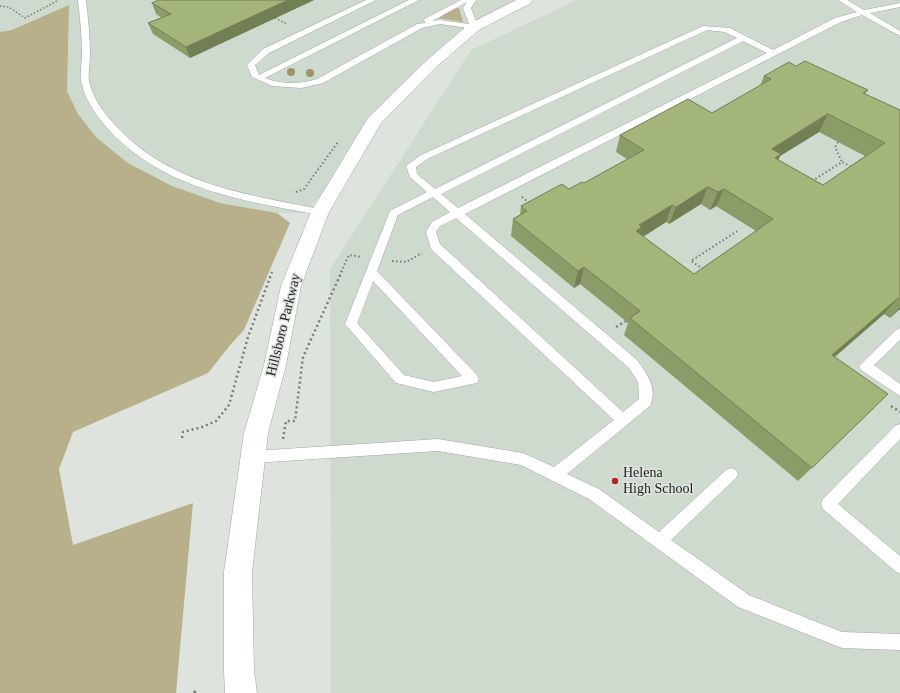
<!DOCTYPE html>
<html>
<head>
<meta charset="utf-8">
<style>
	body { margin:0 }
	canvas { display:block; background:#dee3de }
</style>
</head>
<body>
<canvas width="900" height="693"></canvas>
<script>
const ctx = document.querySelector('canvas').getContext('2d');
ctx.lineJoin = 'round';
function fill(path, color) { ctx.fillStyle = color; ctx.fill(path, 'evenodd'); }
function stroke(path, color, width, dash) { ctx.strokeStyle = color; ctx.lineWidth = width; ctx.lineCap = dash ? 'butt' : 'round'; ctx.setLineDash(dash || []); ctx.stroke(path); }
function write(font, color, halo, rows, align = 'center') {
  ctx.font = font + ' "Times New Roman",serif'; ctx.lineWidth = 3; ctx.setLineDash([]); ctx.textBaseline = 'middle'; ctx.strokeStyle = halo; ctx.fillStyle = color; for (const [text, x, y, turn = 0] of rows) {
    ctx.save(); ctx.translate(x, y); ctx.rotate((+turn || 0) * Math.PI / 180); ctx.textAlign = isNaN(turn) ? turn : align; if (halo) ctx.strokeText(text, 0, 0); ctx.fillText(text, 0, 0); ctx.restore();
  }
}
const built = new Path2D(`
	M0,0H526L474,27L375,121L349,165L305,213H277L220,203L172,186L128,163L97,138L78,114L67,91L69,6L12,30L0,32Z
	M577,0H900V693H331L330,269L471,50Z`);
const green = new Path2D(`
	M69,5L67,91L78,114L97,138L128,163L172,186L220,203L277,213L290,223L244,330L231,344L208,373L73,432L59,469L73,545L193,503L176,693H0V32L12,30Z
	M456,7L459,8L463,22L438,18Z`);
const pathFar3 = new Path2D(`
	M0,6L9,7L25,18L59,0
	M275,18L287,24`);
const pathFar2 = new Path2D(`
	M838,142L835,147L842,162
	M812,181L842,162L854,168
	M296,192L304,189L338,142
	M522,197L531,204
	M392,261L406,262L422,253
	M703,269L691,261L739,230
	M341,272L349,255L361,257`);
const pathFar1 = new Path2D(`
	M616,327L626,321
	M891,406L900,412
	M182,438L183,432L202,427L216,421L229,405L248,337L272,272
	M283,439L286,421H295L303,357L342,271`);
const path = new Path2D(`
	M194,693L198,688`);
const service = new Path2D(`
	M78,0H86C88,18 90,36 90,55C90,65 87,75 90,85C95,102 106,116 118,128C170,184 248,195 320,209L324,210L325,212L324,214L320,215C245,201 165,190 110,131C98,118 86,102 82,85C79,75 82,65 82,55C82,36 80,18 78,0Z
	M366,0H376L269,53L255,65L259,75L409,0H419L265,78C282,85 300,84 317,79L417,24L425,23L424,19L461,0H476L471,8L478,27L474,29L440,24L422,28L323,83L301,88L272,86L252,77L247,65L263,49ZM467,2L463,8L469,24L440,20L432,21Z
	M838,0H847L864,10L900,3V7L870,13L900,31V36L862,15L841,22L465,214L637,360C647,374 658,389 650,406L567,474L599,489L659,532L726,470L731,468L736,470L738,474L736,478L671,540L749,595L842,632L900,634V650L842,648L738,607L589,499L521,465L438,451L253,463L248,461L246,457L248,453L253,451L438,439L523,453L554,467L614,420L431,249L426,232L432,222L450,212L433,197L398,215L377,271L477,375L479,379L477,383L434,392L396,383L345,324L390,211L427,192L410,177L406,166L421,155L703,26L730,28L773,50L835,18L857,12ZM707,30L725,32L737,38L435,189L417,174L416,167L427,159ZM743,41L767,53L458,208L441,194ZM456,218L629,368L638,382L639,399L623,412L440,244L436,232L440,226ZM373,281L462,376L434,382L404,375L357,323Z
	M900,328V340L874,365L900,384V396L861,370L859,366L896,330Z
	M900,424V439L838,504L900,556V574L895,571L823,509L821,504L823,499L895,426Z`);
const tertiary = new Path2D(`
	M516,0H532L531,3L479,30L436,67L381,123L329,212L301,286L286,365L268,433L252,572L254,671L257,693H225L224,671V572L244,433L264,365L281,286L311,212L368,118L426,61L469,24Z`);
const trees = [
	[291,72],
	[310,73]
];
const wall = new Path2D(`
	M314,0L190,58L153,34L148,23L162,18L156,14L152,3Z
	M796,66L868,90L865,94L900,110V309L890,318L884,314L835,357L873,409L798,481L624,335L628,323L580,284L574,288L511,236L513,219L520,215L521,206L584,183L627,159L616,152L620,135L712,113L760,86L764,76ZM819,132L865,156L823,185L778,160L780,156ZM701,204L710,210L716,206L756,231L694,274L643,237L666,222L669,224Z`);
const shadedWall = new Path2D(`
	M288,0H314L190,58L186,47Z
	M828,114L819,132L780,156L773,171L772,149Z
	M708,187L701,204L669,224L676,207Z
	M724,189L716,206L710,210L718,192Z
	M672,205L666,222L638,240L636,231L639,225Z
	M584,267L580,284L574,288L578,271Z
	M898,298L884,314L819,370L832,355Z
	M900,307V309L890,318Z`);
const building = new Path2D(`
	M159,0H288L186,47L148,23L171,14L152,3Z
	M805,61L868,90L863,93L900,110V299L898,298L832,355L888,394L812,468L630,318L640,311L584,267L578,271L513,219L527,211L521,206L562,184L569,189L582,182L584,183L644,150L620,135L688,99L712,113L771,79L764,76L789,62L796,66ZM828,114L885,143L823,185L775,158L781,154L772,149ZM708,187L718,192L724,189L773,219L694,274L636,231L642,227L639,225L672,205L676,207Z`);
const markers = [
	[615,481,4,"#b32328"]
];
const streetNames = [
	["Hillsboro Parkway",284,325,-76]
];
const poiNames = [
	["Helena",623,473],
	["High School",623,489]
];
fill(built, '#cfdacf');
fill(green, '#b8b08b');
stroke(service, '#a2a6a2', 1);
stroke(tertiary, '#a2a6a2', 1);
stroke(pathFar3, '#797c79', 1.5, [1.5, 2]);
stroke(pathFar2, '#797c79', 2, [1.5, 2.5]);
stroke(pathFar1, '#797c79', 2.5, [2, 3]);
stroke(path, '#797c79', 3, [2.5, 4]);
fill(service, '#fff');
fill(tertiary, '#fff');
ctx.fillStyle = '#9a9467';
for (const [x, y] of trees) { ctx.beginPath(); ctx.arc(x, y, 4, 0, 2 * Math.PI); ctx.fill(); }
fill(wall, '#8c9c68');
fill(shadedWall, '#727f55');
fill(building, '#a3b579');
stroke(building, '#727f55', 1);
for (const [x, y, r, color] of markers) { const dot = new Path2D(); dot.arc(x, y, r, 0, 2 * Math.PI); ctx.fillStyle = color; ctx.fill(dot); stroke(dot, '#dee3de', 1.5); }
write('14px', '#232423', '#dee3de', streetNames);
write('14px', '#232423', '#dee3de', poiNames, 'left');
</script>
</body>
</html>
